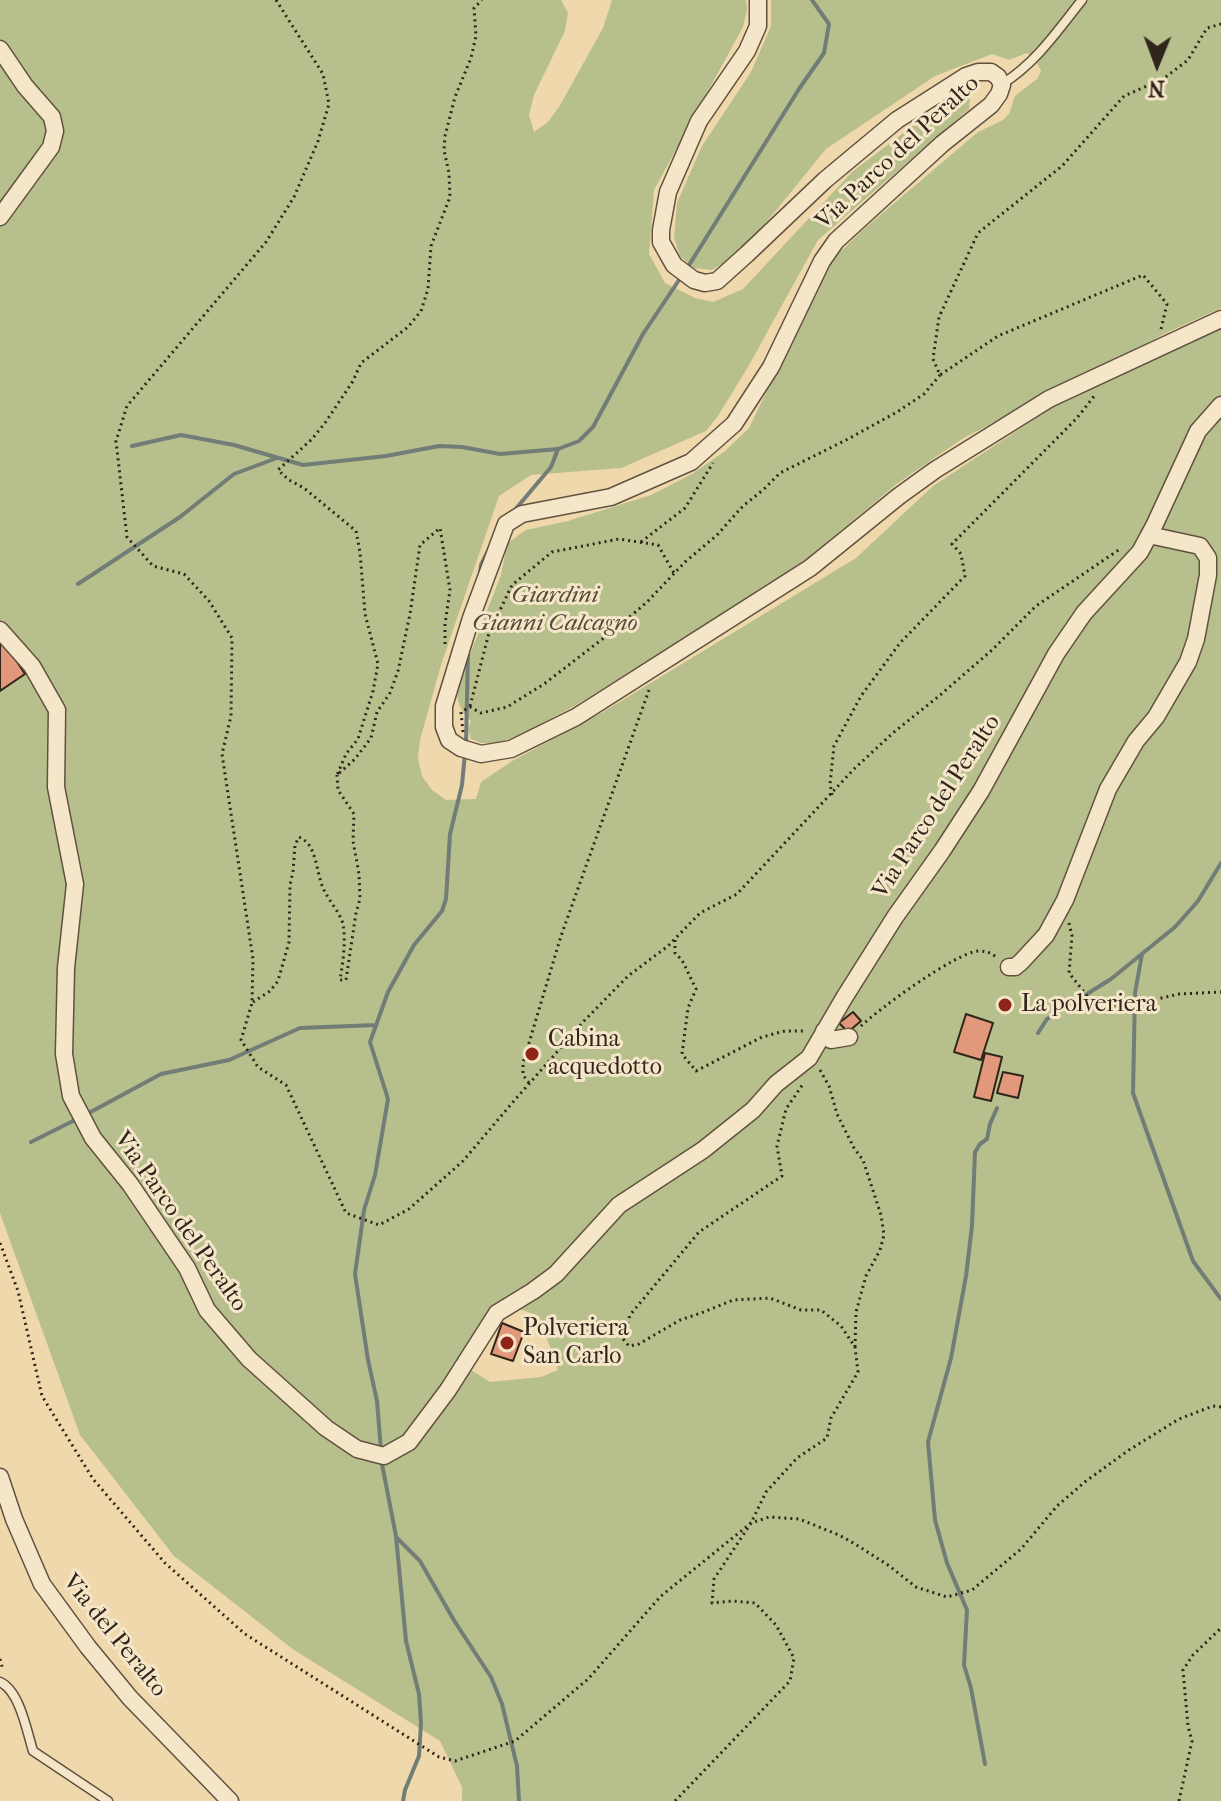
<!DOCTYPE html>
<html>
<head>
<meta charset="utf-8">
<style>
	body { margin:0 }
	#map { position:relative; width:1221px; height:1801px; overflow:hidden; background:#f0d8ad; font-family:"IM FELL French Canon",serif }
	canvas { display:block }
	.north { position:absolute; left:1117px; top:24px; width:80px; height:80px; -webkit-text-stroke:6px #f5e6ca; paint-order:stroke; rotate:181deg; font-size:22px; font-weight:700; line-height:32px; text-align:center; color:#30251a }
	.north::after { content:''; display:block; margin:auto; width:28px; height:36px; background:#30251a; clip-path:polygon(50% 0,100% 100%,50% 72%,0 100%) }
</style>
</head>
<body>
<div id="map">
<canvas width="1221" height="1801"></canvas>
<div class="north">N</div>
</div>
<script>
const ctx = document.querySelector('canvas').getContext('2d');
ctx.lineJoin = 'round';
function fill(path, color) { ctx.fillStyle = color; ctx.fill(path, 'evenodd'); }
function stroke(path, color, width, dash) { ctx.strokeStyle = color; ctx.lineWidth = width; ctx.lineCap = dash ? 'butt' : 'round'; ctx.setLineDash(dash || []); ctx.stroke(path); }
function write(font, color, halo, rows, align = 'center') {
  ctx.font = font + ' "IM FELL French Canon",serif'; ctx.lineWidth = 6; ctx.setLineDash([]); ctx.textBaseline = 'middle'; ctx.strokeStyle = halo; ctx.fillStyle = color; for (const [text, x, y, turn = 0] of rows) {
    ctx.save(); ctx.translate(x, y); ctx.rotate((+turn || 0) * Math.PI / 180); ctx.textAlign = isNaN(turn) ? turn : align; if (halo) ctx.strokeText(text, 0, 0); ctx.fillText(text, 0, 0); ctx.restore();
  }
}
const green = new Path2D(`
	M0,0H561L568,13L565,31L534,95L529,115L534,132L548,122L559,107L603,28L612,0H746L747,10L743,27L654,190L649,254L665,283L695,298L713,302L743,289L852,172L960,90L970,98L969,109L818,240L748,367L718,416L706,431L621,468L531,475L499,496L441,665L420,740L418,758L422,776L432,790L446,800L476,799L481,782L512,761L603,712L856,558L933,486L1056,405L1221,328V1801H462V1787L440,1741L294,1650L174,1556L80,1435L0,1213ZM500,1302L539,1316L558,1370L541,1377L490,1382L457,1361Z
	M771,0H1221V308L1168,332L962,439L898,483L793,570L576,705L530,730L499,743H481L471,739L468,729L471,721C460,711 457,703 457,688L501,575L506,549L509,542L526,530L568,521L651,495L692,474L725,451L749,428L819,283L836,256L865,228L978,132L1003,120L1009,114L1015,96L1037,79L1041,71L1034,57L1027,53L1009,60L992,54L935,76L826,149L765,224L728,260L712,270L694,268L680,256L674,238L677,203L702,146L751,72L771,26Z`);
const stream = new Path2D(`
	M686,270L799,89L824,53L829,24L812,0
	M132,446L181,435L234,445L303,465L386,456L439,446L462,447L500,454L558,449L579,441L593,427L643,334L681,277
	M514,511L551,467L558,449
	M480,573L481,565L488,551
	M78,584L180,517L234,474L277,458
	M466,744L468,653
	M1142,954L1135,993L1133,1093L1193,1261L1221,1299
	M1038,1033L1047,1019L1111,979L1175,927L1198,901L1221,863
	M87,1114L161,1074L229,1060L300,1028L376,1025
	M31,1142L79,1118
	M381,1450L377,1401L368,1360L355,1274L364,1210L375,1175L388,1099L370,1042L388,992L414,945L442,911L446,899L450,834L462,785L465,753
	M381,1459L396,1536L406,1641L419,1694L421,1723L419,1756L405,1790L403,1801
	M396,1537L420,1561L455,1622L491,1677L502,1704L517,1766L519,1801
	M985,1764L971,1688L964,1665L967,1610L947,1563L935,1520L928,1442L951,1358L966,1276L972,1226L975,1152L980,1144L987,1139L990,1124L997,1108`);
const building = new Path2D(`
	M0,636L25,674L0,691Z
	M853,1012L861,1021L848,1032L839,1023Z
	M966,1014L993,1023L981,1060L954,1052Z
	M985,1053L1002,1057L991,1101L974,1097Z
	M1003,1072L1023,1076L1018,1098L997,1093Z
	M502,1323L524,1332L513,1361L491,1354Z`);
const path = new Path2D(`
	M276,0L323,74L329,104L318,141L294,197L266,242L127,406L116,441L127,537L153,566L184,574L209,601L232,638L231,716L222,754L253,959L252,1003L241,1040L258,1067L286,1085L346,1213L379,1225L409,1209L463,1161L513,1102L585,1020L628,976L668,946L700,913L737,894L854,769L894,732L939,696L992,650L1036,606L1120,549
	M1161,329L1167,304L1143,275L998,336L940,375L933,359L939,317L978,233L1062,166L1124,96L1163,79L1188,60L1207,28L1221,24
	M641,542L685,508L713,463
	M445,644V624L450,590L440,528L420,545L410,614L398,671L390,693L377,712L371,738L355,759L337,775L346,754L358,739L373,691L378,664L365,614L360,552L356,531L304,488L289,480L278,470L312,439L325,423L353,381L361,363L408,327L421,311L428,289L431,246L450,197L449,173L444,150L445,136L455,97L471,58L476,36L474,8L482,0
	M470,706L489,633L512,585L552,552L619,539L658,545L674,573
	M463,732L461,712L470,707L481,713L507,707L544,684L618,627L647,602L685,562L717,535L743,506L763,490L780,473L848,439L897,412L924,394L940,375
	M832,795L830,784L834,746L861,696L900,643L965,576L961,554L952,544L1077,418L1095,395
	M1069,923L1072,936L1069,973L1088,997L1122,1007L1179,994L1221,992
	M675,940V953L682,960L696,989L688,1008L682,1054L696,1071L762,1037L785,1031H806
	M253,1002L270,991L278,981L289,942L290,885L293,872L295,845L299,837C303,839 306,841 309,845C318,859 317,877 325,892C330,902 340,913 343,924C346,942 343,962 340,980H346L356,913L360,899L359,874L353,841L354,814L338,790L337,775
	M861,1026C879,1009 956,952 979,951C986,951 991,953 996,957
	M820,1070L829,1086L837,1114L854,1148L863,1160L881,1215L884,1235L880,1250L866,1276L856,1312L855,1347
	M529,1083L523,1075V1063L561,936L649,690
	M0,1243L18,1291L42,1396L93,1479L165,1563L245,1634L439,1757L455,1761L515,1741L588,1679L661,1596L751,1523L769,1517L799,1519L839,1535L855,1544L888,1565L916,1587L947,1597L972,1590L1021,1549L1057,1506L1086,1481L1129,1450L1179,1419L1213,1406L1221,1407
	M0,1659L3,1670
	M675,1801L790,1681L794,1658L776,1625L755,1603L733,1601L712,1603L714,1579L751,1523L766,1492L797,1458L827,1438L831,1418L858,1372L855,1347L841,1326L821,1310H801L770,1298L733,1300L701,1313L680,1320L639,1344L629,1346L623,1339L630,1315L699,1232L782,1176L777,1146L786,1109L803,1084
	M1179,1801L1192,1741L1188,1726L1183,1670L1193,1655L1221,1628`);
const service = new Path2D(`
	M1002,84C1036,63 1058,30 1082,0
	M0,1682C20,1691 27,1732 33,1751L108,1801`);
const minor = new Path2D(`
	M758,0V26L747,51L699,121L668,192L661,230V242L674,265L694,280L705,283L717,281L747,254L825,180L897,120L966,76L978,72H991L998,77L1002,85L999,94L991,105L942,144L836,241L822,261L771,367L734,424L691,462L611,497L522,514L506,524L471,618L444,706V727L449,740L461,748L481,754L511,749L576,717L810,568L899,496L935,470L1049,399L1221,319
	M0,49L25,86L52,117L55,131L51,147L0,217
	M0,630L32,666L57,710L56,787L75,884L66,968L64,1054L71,1096L93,1138L130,1184L187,1268L207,1310L249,1359L326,1428L357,1449L384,1456L409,1442L448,1390L497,1313L533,1291L556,1274L619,1205L703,1150L753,1110L776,1084L809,1058L844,998L895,917L942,851L981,791L1056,654L1084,613L1140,552L1154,526L1198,431L1221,405
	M1009,967H1015L1021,962L1046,935L1065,900L1108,789L1136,741L1156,717L1188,662L1196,639L1208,575V558L1200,546L1149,535
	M824,1031L831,1040L849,1037
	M0,1477L14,1519L42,1584L88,1647L130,1698L230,1801`);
const markers = [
	[1005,1005,8,"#8f2418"],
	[532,1054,8,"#8f2418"],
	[507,1343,8,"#8f2418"]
];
const streetNames = [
	["Via Parco del Peralto",898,153,-43],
	["Via Parco del Peralto",937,807,-57],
	["Via Parco del Peralto",180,1222,55],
	["Via del Peralto",114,1636,51]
];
const parkNames = [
	["Giardini",555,596],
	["Gianni Calcagno",555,624]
];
const poiNames = [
	["La polveriera",1021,1005],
	["Cabina",548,1040],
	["acquedotto",548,1068],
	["Polveriera",523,1329],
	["San Carlo",523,1357]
];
fill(green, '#b7bf8c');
stroke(stream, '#717d76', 4);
fill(building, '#e1987b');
stroke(building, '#30251a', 2);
stroke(service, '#60523f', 11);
stroke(minor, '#60523f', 19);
stroke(path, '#30251a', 3, [2, 4]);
stroke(service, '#f5e6ca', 8);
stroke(minor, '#f5e6ca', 16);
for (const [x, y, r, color] of markers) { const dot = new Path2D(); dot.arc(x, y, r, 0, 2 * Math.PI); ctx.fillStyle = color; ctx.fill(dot); stroke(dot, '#f5e6ca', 3); }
write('24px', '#30251a', '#f5e6ca', streetNames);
write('italic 24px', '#524c36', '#f5e6ca', parkNames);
write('24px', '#30251a', '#f5e6ca', poiNames, 'left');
</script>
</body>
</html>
